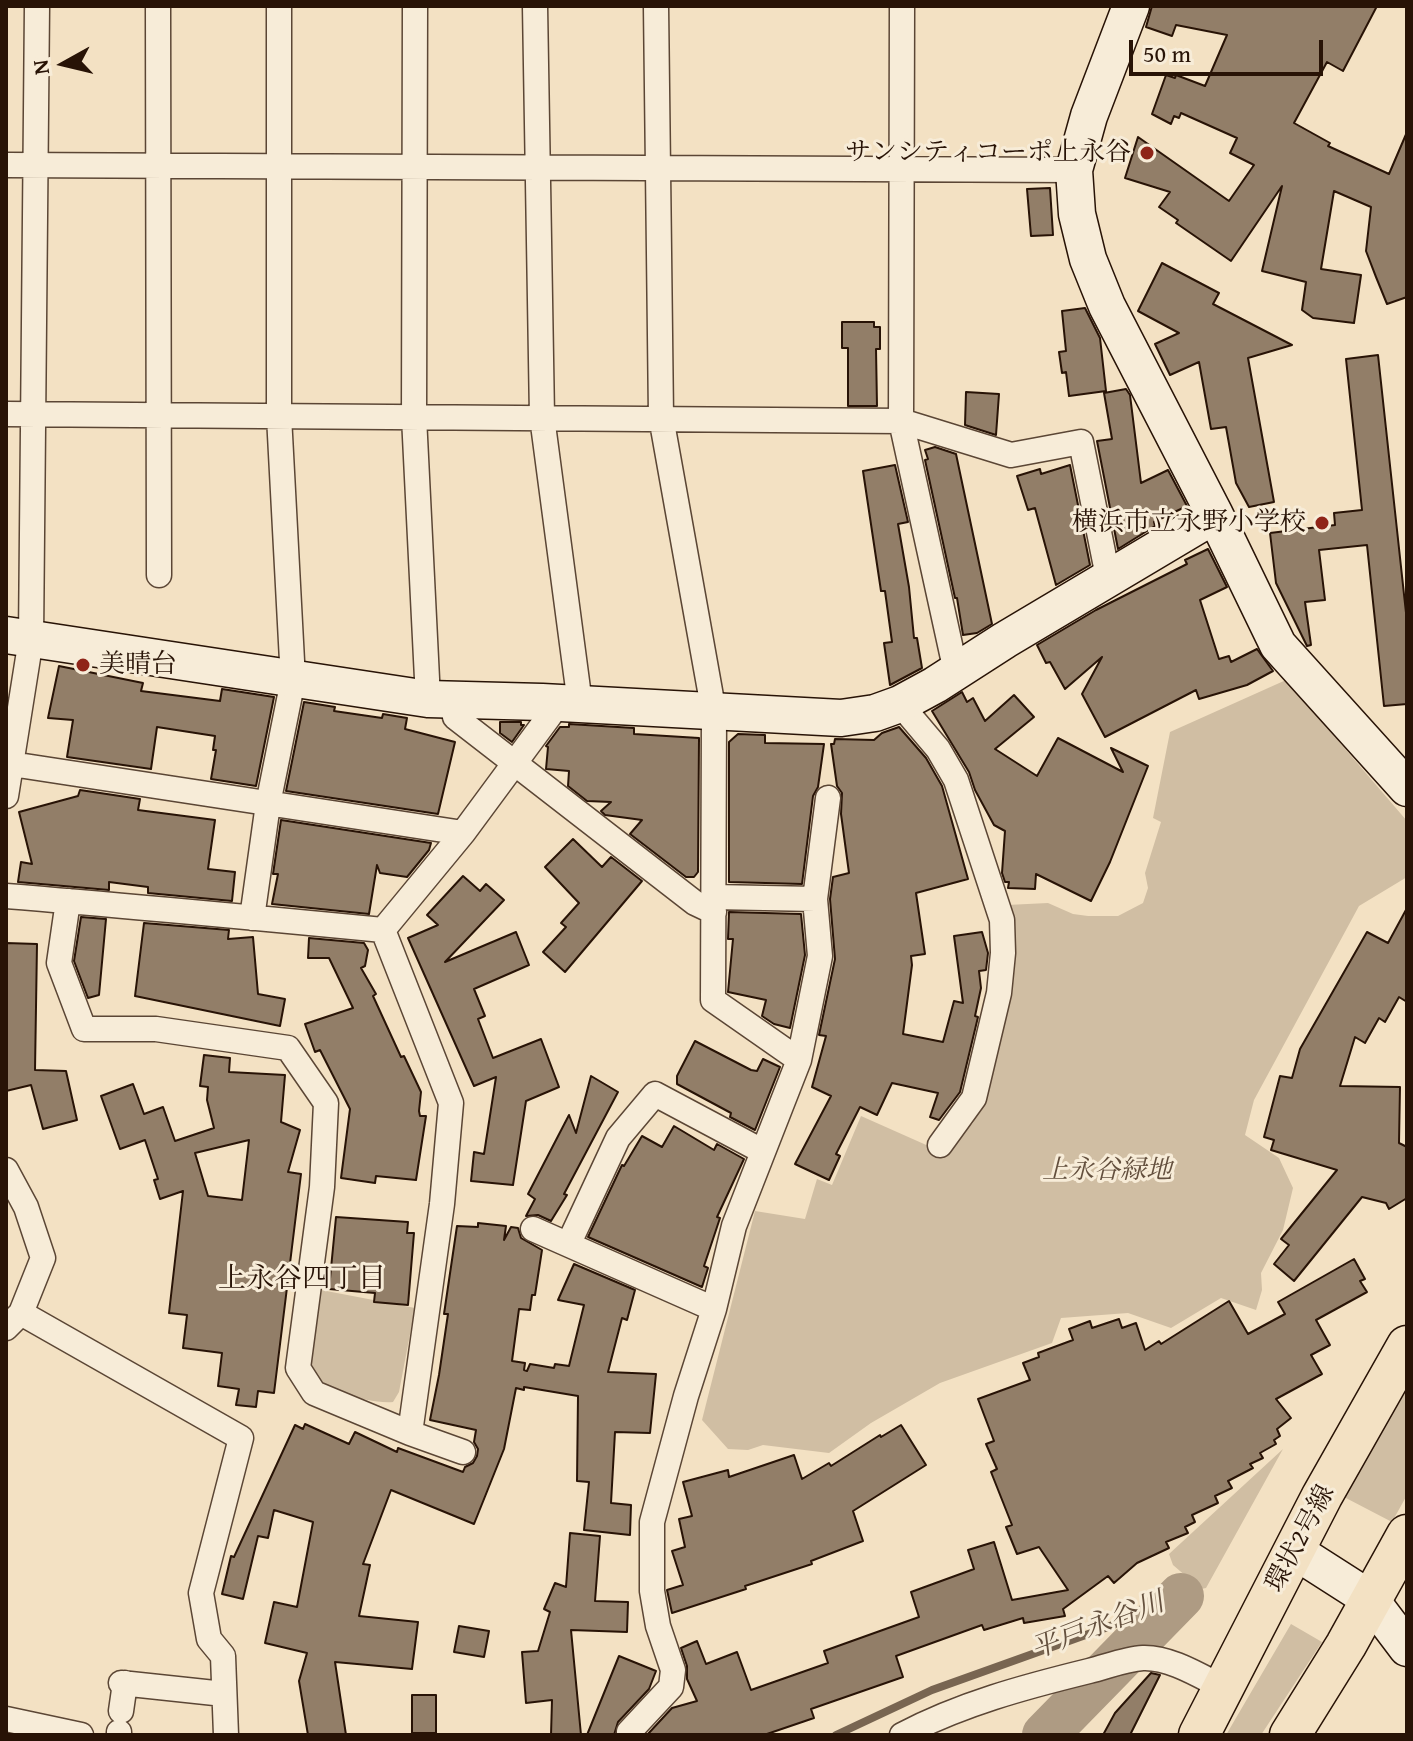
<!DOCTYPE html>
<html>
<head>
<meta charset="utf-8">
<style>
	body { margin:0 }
	#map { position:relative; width:1413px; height:1741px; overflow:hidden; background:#f3e1c3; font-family:"Gentium Book Plus",serif }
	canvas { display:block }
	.frame { position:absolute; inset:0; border:8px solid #281306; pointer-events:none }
	.north { position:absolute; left:24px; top:24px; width:80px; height:80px; -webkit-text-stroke:6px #f7ecd8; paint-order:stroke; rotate:262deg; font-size:22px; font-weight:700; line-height:32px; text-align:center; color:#281306 }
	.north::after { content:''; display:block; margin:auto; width:28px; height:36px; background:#281306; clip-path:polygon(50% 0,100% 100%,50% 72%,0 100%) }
	.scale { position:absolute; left:1129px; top:40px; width:194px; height:36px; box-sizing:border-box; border:4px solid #281306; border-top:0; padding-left:10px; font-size:24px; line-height:28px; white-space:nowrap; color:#281306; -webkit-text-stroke:6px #f7ecd8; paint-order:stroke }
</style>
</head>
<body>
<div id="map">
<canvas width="1413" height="1741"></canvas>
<div class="frame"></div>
<div class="north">N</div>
<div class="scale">50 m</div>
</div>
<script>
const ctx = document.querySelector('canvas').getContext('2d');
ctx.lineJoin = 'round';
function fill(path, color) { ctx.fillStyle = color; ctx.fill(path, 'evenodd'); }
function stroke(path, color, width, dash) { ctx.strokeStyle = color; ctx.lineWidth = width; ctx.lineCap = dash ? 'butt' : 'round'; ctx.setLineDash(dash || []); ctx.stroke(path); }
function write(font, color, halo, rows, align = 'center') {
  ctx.font = font + ' "Gentium Book Plus","Noto Serif JP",serif'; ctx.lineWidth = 6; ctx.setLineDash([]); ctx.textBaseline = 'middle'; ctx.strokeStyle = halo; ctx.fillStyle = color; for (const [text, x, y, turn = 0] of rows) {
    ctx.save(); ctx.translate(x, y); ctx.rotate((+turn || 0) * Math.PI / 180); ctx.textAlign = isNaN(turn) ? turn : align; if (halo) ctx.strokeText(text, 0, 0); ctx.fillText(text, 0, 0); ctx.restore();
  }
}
const green = new Path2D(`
	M1286,680L1407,821V877L1359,906L1254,1100L1245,1135L1279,1158L1293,1188L1283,1230L1261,1273L1262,1290L1256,1310L1221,1298L1171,1328L1128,1313L1061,1318L1052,1343L940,1383L871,1423L829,1453L763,1445L748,1450L728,1449L702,1420L755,1211L805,1219L817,1179L832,1185L861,1116L942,1152L973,1123L999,1029L1007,905L1048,903L1073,914L1088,916H1118L1143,903L1148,888L1145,873L1161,822L1153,818L1170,732Z
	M316,1289L415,1308L399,1392L393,1402C367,1404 324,1390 308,1369Z
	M1407,1384V1495L1392,1522L1344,1497Z
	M1283,1449L1206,1588L1201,1589L1173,1565L1169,1554Z
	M1291,1624L1322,1642L1261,1735H1226Z`);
const stream = new Path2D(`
	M836,1735L932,1690L1108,1627L1181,1596`);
const river = new Path2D(`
	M1045,1735L1181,1596`);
const building = new Path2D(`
	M1152,6H1377L1343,71L1327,62L1294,123L1330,143L1328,146L1389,174L1407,132V297L1387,304L1376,277L1366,251L1371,207L1334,191L1321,269L1361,275L1354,323L1313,318L1302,310L1306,282L1262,271L1282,186L1231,261L1176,223L1178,220L1159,207L1170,192L1125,178L1138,137L1229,201L1254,165L1230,153L1237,138L1181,113L1179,118L1174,116L1171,124L1152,114L1166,75L1175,78L1176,75L1205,86L1227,35L1176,25L1172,36L1146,27Z
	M1050,188L1053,235L1031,236L1027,189Z
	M1162,263L1219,293L1213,304L1292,345L1248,358L1274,502L1249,507L1236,483L1226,427L1211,429L1199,362L1170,375L1155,344L1179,333L1138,311Z
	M1085,308L1100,338L1106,391L1069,396L1066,372L1062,373L1059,352L1066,351L1062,311Z
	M842,322H874V327H880V349H876L877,406H848V348H842Z
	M1378,355L1407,622V704L1384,706L1367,545L1319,550L1325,600L1305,602L1311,645L1307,646L1276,583L1270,533L1335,525L1334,513L1362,510L1346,359Z
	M1126,389L1130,395L1141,483L1168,470L1187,506L1154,522L1155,526L1118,549L1097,441L1112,439L1104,393Z
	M966,392L999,394L996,435L965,425Z
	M935,447L956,454L992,624L977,633L963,635L957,598H955L925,460L928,459L925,450Z
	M895,465L908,522L898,524L909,587L914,638H917L922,668L890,685L884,643L892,642L885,591H881L863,471Z
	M1070,465L1090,565L1056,585L1035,508L1028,510L1017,476L1040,469L1041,474Z
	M1208,549L1227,587L1200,600L1219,659L1229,656L1231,662L1257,649L1273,671L1247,685L1199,699L1196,690L1105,737L1082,694L1102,657L1065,689L1050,662L1046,663L1037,645L1096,610L1187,564L1185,560Z
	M59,666L143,683L141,691L220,701L222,689L274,697L256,786L211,779L216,750H213L215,736L157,727L151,769L67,757L73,720L48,718Z
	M962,692L967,702L973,698L985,721L1014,695L1034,717L995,749L1037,776L1058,738L1123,772L1111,748L1148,766L1110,862L1091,901L1036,874L1035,889L1008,888L1009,882H1005L1002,873L1005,831L994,825L975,790L969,772L932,711Z
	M304,702L335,707L334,711L382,718L383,714L407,718L405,729L455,742L438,814L286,791Z
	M500,722H521V725H524L512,742L500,733Z
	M569,724L634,728V734L699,738L698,872L694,877H686L630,834L642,820L605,815L601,811L611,802L587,801L568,786L569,771L546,769L548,747L546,746L560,727H569Z
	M899,727L926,758L942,786L968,879L916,893L925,954L911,956L912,965L903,1034L943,1042L954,1001L963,1003L954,936L982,932L988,953L986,970L979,971L981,988L975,1016L978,1017L960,1092L939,1120L930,1117L938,1093L892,1083L877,1115L860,1107L836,1154L840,1156L829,1180L795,1164L831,1096L812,1087L826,1036L819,1035L835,959L830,899L833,877L849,873L841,814L842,793L837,786L831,744H834L835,739L874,740L882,733Z
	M738,734L765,735V743L824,744L818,787L813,796L802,884L729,882V742Z
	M80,790L140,799L138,810L215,820L208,869L235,872L232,901L148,893V887L109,882V890L18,882L21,862L32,864L19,812L78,796Z
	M281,820L431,843L429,850L407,877L380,873L377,865L369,914L272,904L278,874H273Z
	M573,839L602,867L611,857L642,881L565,972L543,952L566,927L561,923L579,903L545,867Z
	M463,876L480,891L486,884L504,900L445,962L516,932L529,965L474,989L485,1016L478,1019L493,1058L541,1039L559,1087L526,1101L513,1185L471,1181L474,1152L484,1154L496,1077L474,1086L408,938L438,925L427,915Z
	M1407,908V1002L1399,997L1385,1022L1379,1018L1365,1043L1355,1037L1340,1086L1400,1087L1399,1143L1407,1147V1198L1389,1209L1386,1203L1362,1197L1294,1281L1274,1264L1289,1245L1281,1239L1337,1170L1271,1150L1274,1140L1264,1137L1280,1076L1292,1078L1300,1049L1367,932L1388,943Z
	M729,912L801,914L805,955L790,1028L774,1024L762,1016L766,1000L728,992L733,939H728Z
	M81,917L106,919L99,995L88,998L74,961Z
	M144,923L229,930L228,939L253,937L258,994L285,999L280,1026L135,996Z
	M309,938L364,943L368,950L365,966L361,968L376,994L373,996L401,1057L404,1056L421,1092L419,1111L420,1116H426L416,1180L376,1176L375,1183L341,1178L350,1109L320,1050L315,1052L305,1024L353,1008L329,958H308Z
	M6,943L37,944L35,1070L66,1071L77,1120L43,1129L31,1085L6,1091Z
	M695,1041L751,1070L757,1071L763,1059L780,1067L755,1130L730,1117L731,1113L677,1084V1076Z
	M204,1055L230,1058L229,1072L285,1075L281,1122L300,1130L288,1172L301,1174L274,1393L258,1391L256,1407L236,1405L239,1389L218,1386L222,1353L183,1348L187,1315L169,1313L183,1191L160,1199L154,1180L158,1179L145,1140L120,1149L101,1096L133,1084L144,1114L163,1107L175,1141L214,1128L207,1100L208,1087L200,1086ZM249,1140L242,1200L208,1196L195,1153Z
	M591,1076L618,1092L564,1194L567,1195L551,1221L538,1215L526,1216L535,1199L528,1194L569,1115L576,1133Z
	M674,1126L714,1150L717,1144L744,1159L717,1217L720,1218L704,1266L708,1268L702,1287L588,1237L622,1165L624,1166L642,1136L662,1147Z
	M336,1217L408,1222L407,1233H414L408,1305L374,1302L375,1293L329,1289Z
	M478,1223L506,1226L504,1240L511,1227L518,1228L521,1238L542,1250L535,1295H532L530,1310L519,1309L512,1361L525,1363L524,1370L527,1371L530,1364L554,1368L555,1364L569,1366L584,1305L558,1300L574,1264L635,1290L627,1320L622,1318L608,1372L656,1374L650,1433L615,1432L611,1503L631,1505L630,1535L584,1530L589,1482L577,1481L578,1396L524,1387V1390L516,1388L504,1449L474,1524L391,1490L363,1564L370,1565L359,1616L418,1622L412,1669L335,1662L346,1735H308L299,1681L307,1653L265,1643L274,1602L297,1607L313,1522L274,1510L268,1538L258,1536L243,1599L222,1594L231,1556L234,1557L295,1425L303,1429L305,1424L349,1444L355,1432L397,1452L398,1448L463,1472L465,1467L473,1463L477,1456L478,1449L474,1442L476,1430L430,1420L439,1375L448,1314H444L457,1226L478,1227Z
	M1354,1259L1365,1279L1360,1281L1367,1292L1316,1320L1330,1345L1311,1355L1322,1374L1276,1399L1291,1418L1277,1429L1280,1436L1274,1440L1276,1444L1260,1453L1263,1458L1250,1464L1253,1468L1228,1481L1232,1488L1215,1496L1218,1503L1192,1515L1195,1522L1185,1527L1188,1533L1166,1542L1169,1548L1137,1563L1114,1583L1108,1576L1063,1609L1065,1616L1024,1623L1023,1618L984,1630L982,1625L896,1656L903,1677L811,1709L814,1718L764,1735H647L672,1708L697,1701L687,1679V1666L681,1648L697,1641L706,1664L737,1652L751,1690L828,1663L824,1651L919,1617L911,1592L974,1569L968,1550L994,1542L1012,1600L1068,1590L1039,1547L1017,1554L1006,1527L1012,1525L991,1472L997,1469L986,1444L994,1441L978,1399L1030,1380L1023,1363L1039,1357L1038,1353L1073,1340L1069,1329L1090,1321L1092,1328L1119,1319L1122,1328L1136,1323L1145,1350L1159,1341L1161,1344L1229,1301L1248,1334L1285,1314L1278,1302Z
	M901,1425L926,1465L853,1511L863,1541L811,1561L812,1564L745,1586L746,1589L672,1613L667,1590L683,1585L672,1551L685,1547L679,1519L692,1516L683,1482L728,1470L729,1477L794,1455L802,1479L829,1463L831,1466L880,1435L881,1437Z
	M570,1533L600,1536L595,1601L628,1602L627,1632L571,1630L581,1735H551L552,1700L526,1703L522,1652L538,1651L550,1612L544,1609L555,1583L566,1587Z
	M459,1626L489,1631L484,1657L454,1652Z
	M619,1656L656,1671L649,1689L618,1722L614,1735H587Z
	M1151,1673L1160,1675L1130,1735H1103L1115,1713Z
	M412,1695H436V1733H412Z`);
const street = new Path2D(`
	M158,6L159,575
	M415,6L414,417L428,699
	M535,6L542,417L580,704
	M656,6L661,417L714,713L713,1000L799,1060
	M902,6L901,421L956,672
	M6,165L1074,170
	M6,414L901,421L1011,455L1081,442L1108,577
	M452,700L455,717L695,903L714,912
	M900,704L938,749L956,780L1002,920L1003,953L999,993L974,1098L940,1145
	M6,766L18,765L463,833
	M6,796L31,639L37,6
	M6,896C132,906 258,918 383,930L451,1103L442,1204L410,1433L314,1393L298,1368L322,1187L326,1103L288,1048L156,1029H84L59,963L68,901
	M714,897L815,899
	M252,918L268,804L293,680L279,416V6
	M383,930L463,833L559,703
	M6,1170L26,1207L43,1258L21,1313L6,1328
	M533,1229L714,1309
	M569,1243L618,1138L655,1094L762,1151
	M21,1313L241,1438L201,1593L209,1639L223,1656L226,1735
	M410,1433L463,1452
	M121,1683L224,1694
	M121,1711L125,1683
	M6,1719L81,1735
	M629,1732L671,1687L673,1670L658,1626L652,1591V1522L686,1396L714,1309L734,1226L799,1060L820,956L815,899L828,798
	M119,1735V1732
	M902,1735C961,1704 1024,1687 1089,1671C1106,1667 1125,1659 1143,1658C1170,1657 1200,1676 1224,1688`);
const secondary = new Path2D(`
	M1131,6L1089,116L1074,170L1077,214L1088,259L1107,306L1215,515L1278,645L1407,788
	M6,635L428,699L542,702L841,718L875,713L900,704L935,685L1005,640L1215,515
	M1295,1551L1370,1599L1407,1648`);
const primary = new Path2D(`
	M1199,1735L1322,1496L1407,1346
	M1290,1735L1346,1645L1407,1535`);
const markers = [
	[1147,153,8,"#8f2418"],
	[1322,523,8,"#8f2418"],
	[83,665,8,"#8f2418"]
];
const poiNames = [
	["サンシティコーポ上永谷",1131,153],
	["横浜市立永野小学校",1306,523],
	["美晴台",99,665,"left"]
];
const parkNames = [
	["上永谷緑地",1107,1171]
];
const streetNames = [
	["環状2号線",1301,1539,-62]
];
const neighbourhoodNames = [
	["上永谷四丁目",302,1280]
];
const waterNames = [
	["平戸永谷川",1098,1627,-21]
];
fill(green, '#d0bea3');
stroke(stream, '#786551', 8);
stroke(river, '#ae9b83', 46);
fill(building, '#927e68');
stroke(building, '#281306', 2);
stroke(street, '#5b4635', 27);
stroke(secondary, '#281306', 39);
stroke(primary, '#281306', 43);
stroke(street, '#f7ecd8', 24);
stroke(secondary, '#f7ecd8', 36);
stroke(primary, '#f3e1c3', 40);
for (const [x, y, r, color] of markers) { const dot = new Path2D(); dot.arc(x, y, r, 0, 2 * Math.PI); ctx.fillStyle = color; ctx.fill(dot); stroke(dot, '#f7ecd8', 3); }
write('26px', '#281306', '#f7ecd8', poiNames, 'right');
write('italic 26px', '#634f3d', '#f7ecd8', parkNames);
write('26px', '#281306', '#f7ecd8', streetNames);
write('28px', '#281306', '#f7ecd8', neighbourhoodNames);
write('italic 28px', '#64503e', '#f7ecd8', waterNames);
</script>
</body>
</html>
